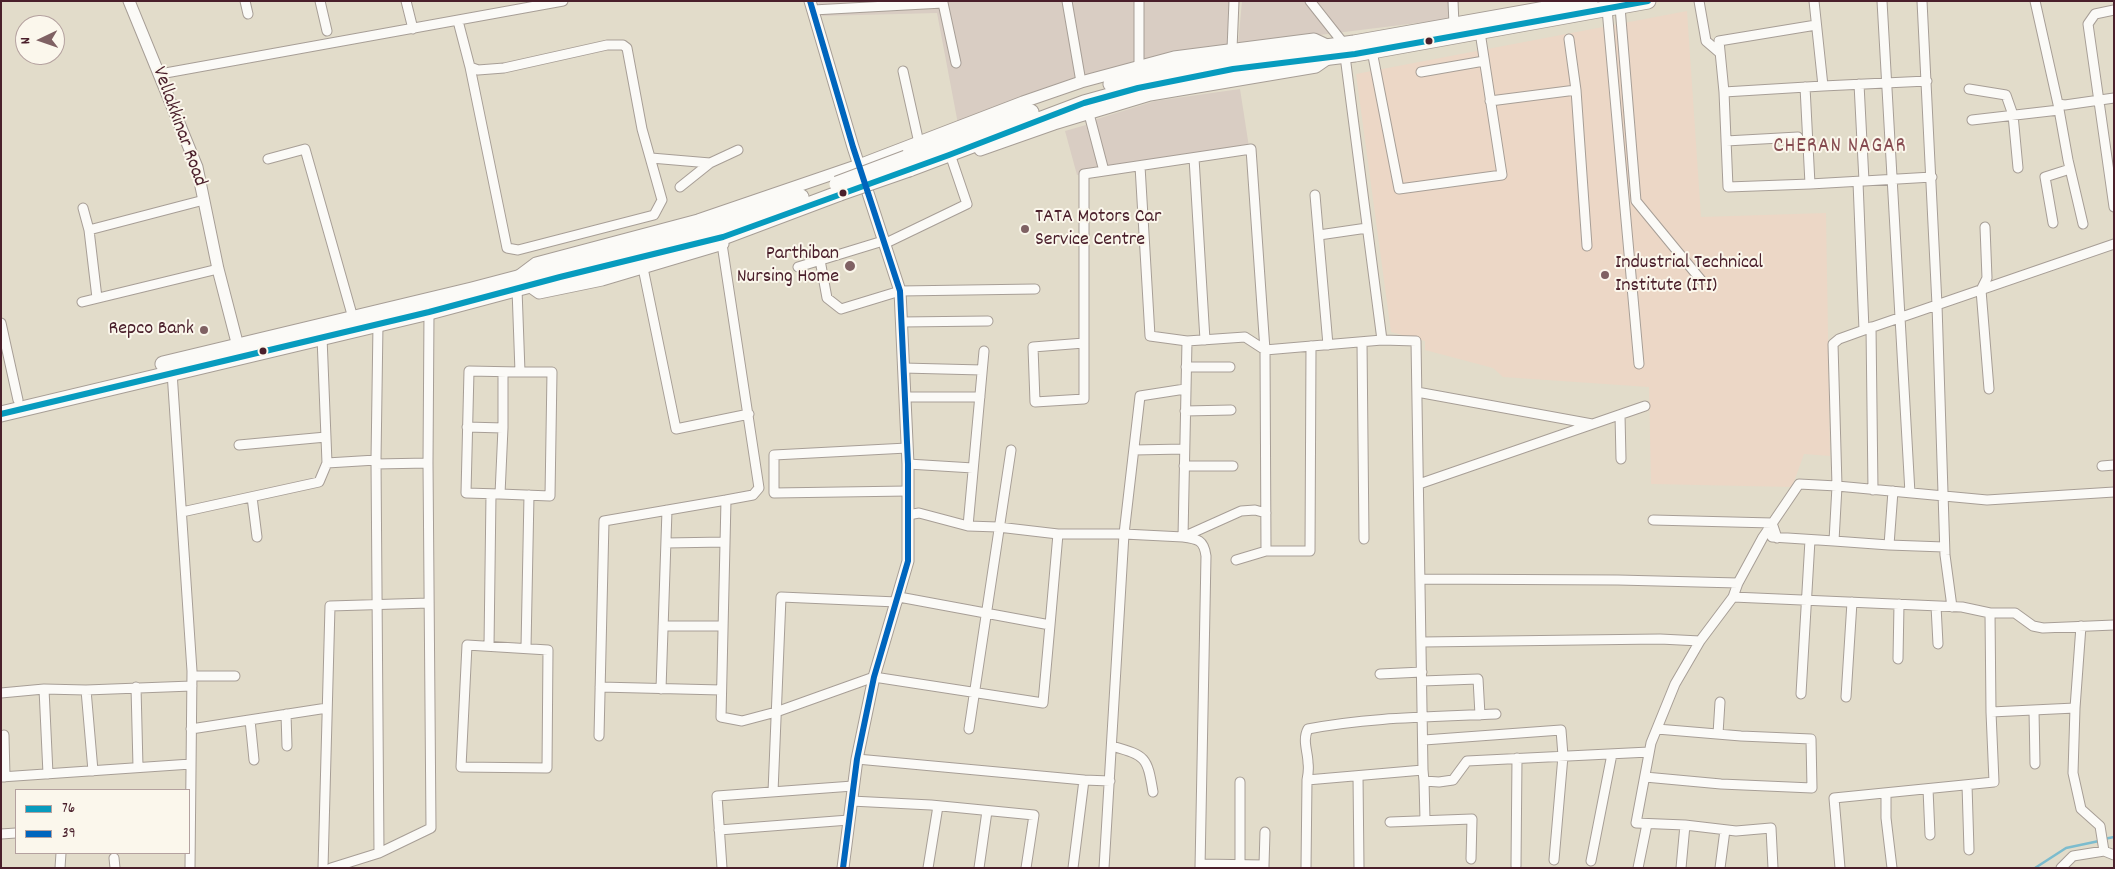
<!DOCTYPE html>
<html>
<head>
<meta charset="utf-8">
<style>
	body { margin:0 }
	#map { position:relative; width:2115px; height:869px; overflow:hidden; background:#e2dcca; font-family:Dekko,sans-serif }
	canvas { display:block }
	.frame { position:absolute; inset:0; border:2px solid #4a1f2b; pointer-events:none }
	.legend { position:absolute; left:15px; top:789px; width:175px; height:65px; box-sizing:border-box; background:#fbf7ec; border:1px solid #b4a19f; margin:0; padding:6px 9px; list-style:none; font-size:15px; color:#4a1f2b }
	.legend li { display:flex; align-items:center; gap:10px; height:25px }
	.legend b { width:25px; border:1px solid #b4a19f }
	.north { position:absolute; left:15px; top:15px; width:50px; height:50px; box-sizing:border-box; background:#fbf7ec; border:1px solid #b4a19f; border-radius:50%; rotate:267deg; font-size:14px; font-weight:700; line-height:20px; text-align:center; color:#4a1f2b }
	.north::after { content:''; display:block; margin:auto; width:18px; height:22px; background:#7f6163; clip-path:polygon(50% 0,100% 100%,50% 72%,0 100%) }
</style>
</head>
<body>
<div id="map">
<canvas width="2115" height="869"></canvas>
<div class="frame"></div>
<ul class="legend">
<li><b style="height:6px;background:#079bbe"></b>76</li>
<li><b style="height:6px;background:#0065bd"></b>39</li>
</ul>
<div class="north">N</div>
</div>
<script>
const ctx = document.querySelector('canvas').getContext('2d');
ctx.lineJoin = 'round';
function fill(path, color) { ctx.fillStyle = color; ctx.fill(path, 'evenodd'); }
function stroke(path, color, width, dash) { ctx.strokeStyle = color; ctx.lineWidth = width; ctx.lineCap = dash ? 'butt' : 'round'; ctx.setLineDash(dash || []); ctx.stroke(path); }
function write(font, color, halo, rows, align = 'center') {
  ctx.font = font + ' Dekko,sans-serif'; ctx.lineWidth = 4; ctx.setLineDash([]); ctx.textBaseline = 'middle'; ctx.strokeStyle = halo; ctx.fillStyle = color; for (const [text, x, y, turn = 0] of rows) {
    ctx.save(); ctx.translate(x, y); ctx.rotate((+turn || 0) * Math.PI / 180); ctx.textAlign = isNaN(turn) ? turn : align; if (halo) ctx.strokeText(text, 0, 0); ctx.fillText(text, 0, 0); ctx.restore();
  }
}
const built = new Path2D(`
	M1687,11L1701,217L1826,213L1830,456L1804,454L1792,487L1651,484L1649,387L1503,377L1493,368L1425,350V341L1391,332L1356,74Z`);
const industrial = new Path2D(`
	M818,1H1230L1227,44L1074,81L958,124L937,13L822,16Z
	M1242,1H1450V19L1238,45Z
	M1240,89L1249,147L1106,168L1094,120L1155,101Z
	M1086,125L1099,169L1077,175L1065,131Z`);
const stream = new Path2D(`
	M2104,839L2114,837
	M2035,868L2066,848L2099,841`);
const street = new Path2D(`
	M245,1L248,14
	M320,1L327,31
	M406,1L413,29
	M1067,1L1081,82
	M1310,1L1344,44
	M1453,1L1454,25
	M1699,1L1706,41L1720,53
	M1882,1L1910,493
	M1922,1L1937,305L1945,555L1952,607
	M2035,1L2058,104L2065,105L2114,98
	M1620,7L1636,201L1701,280
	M1607,9L1639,364
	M813,10L943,3L956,63
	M2114,10L2095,14L2088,24L2114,207
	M458,21L470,67L478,70L504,68L607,45H623L627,48L642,129L662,200L654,215L518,250L507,248L470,67
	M1569,39L1576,90L1587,246
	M1232,49L1234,1
	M1372,51L1399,189L1502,175L1480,32
	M1139,65V1
	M903,71L919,143
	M1421,72L1484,61
	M160,74L563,1
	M1859,84L1864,181L1932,177
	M1823,86L1927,81
	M1805,87L1810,184L1728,187L1724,92L1823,86L1814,1
	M1969,89L2006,95L2013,115L2018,168
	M1724,92L1719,41L1816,25
	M1490,101L1576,90
	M2058,104L2068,160L2083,224
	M1089,114L1104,171
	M1972,120L2059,110
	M1726,141L1798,137
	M651,158L710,163
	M1194,158L1205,340
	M268,159L305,149L353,318
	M1140,166L1150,336L1187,341
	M1858,182L1864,330
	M1810,184L1862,181
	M680,187L710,163L738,150
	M1315,195L1328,345
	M83,208L89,230
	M2053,223L2045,177L2070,169
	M1985,227L1987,278L1981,290L1989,389
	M1319,235L1367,228
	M722,244L759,488L753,495L726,500
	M884,244L967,204L952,160
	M820,260L827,298L841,309L900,291L1035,289
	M798,267L883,241
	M643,268L676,429L749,414
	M97,298L89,230L204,200
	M82,302L218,269
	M901,322L988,321
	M1,323L18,400
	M1871,327L1873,490
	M322,337L327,463L376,460
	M1362,342L1364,539
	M1084,343L1033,347L1035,402L1084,399C1084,324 1084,249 1084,174L1251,149L1265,350L1266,551H1310L1311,346
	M984,351L968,526L998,527L1058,534L1050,625
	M1186,367H1230
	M903,368L982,370
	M172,372L192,671L190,868
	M1417,392L1592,424
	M905,397H980
	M1185,411L1231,410
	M1620,415L1621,459
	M467,427L503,428L500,494L466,493L469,371L520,372L517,289
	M503,428V372
	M239,445L326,437
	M907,448L774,455V493L908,491
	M1134,450L1184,449
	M376,464L428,463
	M908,464L973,468
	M1184,466H1233
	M2102,466L2114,465
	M1419,484L1645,406
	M1893,491L1889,545L1834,541L1837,486L1987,500L2114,492
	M500,494L550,496L552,372H520
	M252,497L257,537
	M182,512L319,482L327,463
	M908,515L919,513L968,526
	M1653,520L1772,523L1777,538
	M1058,534H1124L1140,396L1185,389
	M1772,537L1834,541
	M666,543L725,542
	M1889,545L1944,547
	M1236,560L1266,551
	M1421,579L1618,580L1738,583
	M1733,597L1962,607L1990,613H2015L2033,626L2043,628L2114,625
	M1936,606L1938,644
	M663,626H723
	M2081,626L2075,708L2073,773L2081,809L2100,826L2104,851
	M1422,642L1660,639L1700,641
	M467,645L548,650L547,768L461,767Z
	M489,646L491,494
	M526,648L529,495
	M1898,659L1899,604
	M1380,674L1422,672
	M192,676H235
	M1422,681L1478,679L1480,715
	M136,687L138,767
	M600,687L721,690
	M44,689L48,774
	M661,689L667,510
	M86,690L93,771
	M1,693L44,689L86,690L192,686
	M1801,694L1810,540
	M1846,697L1852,602
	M2034,710L2035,764
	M1991,712L2075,708
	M286,714L287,746
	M250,720L254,760
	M191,729L327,708
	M969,729L1011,450
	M1718,734L1720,702
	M4,735L5,777
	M599,736L604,521L726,500L721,717L742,721L776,712L874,677L1043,703L1050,625L899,597
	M1424,740L1561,730L1563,756L1554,860
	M1112,746C1146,756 1147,756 1153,792
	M857,759L1084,780L1073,868
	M1423,770L1424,781L1439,782L1453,780L1467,761L1649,752
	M1358,776L1359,868
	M1,777L191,764
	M1645,777L1721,784L1812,788L1811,739L1741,736L1657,729
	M1084,780L1110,781
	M1307,780C1308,775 1309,769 1308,763C1308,752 1302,740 1308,729C1369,717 1434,717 1496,714
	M1424,781L1425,820
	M1240,782V868
	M1967,785L1969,850
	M1928,789L1930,835
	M773,792L781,597L897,602
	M1886,793V818L1892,868
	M851,801L931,805L1034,815L1026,868
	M1390,822L1472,819L1471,859
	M1685,825L1736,831L1771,828L1773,868
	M719,830L849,820
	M1,834L16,833
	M379,853L431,828L428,463L429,312
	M114,858L115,868
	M1591,861L1612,754
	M1200,864L1264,865V868
	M1264,865L1265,832
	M1516,866L1517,758
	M60,868L61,853
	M323,868L330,606L429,603
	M331,868L379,853L376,460L378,324
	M722,868L717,796L853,786
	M928,868L938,806
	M979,868L987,811
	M1104,868L1124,534L1183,537L1241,511L1255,510L1266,513
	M1200,868L1206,556C1204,540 1198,539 1183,537L1187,341L1245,337L1265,350L1382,340L1345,56
	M1306,868L1307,780L1423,770L1416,341L1382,340
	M1638,868L1647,824
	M1681,868L1685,825L1636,823L1651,743L1675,684L1700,641L1733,597L1738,583L1763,537L1799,484L1837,486L1833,344L1839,339L1864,330L2114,244
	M1720,868L1725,830
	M1840,868L1834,798L1994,782L1991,712L1990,613
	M2061,868L2073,856L2104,851L2114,855`);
const secondary = new Path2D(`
	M129,1L197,167L218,269L240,354
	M810,1L853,147L900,291L908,464V561L874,677L857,759L843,868
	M980,150L1054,124L1150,95L1316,67L1329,58
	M520,275L536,263L698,220L859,165L1023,102L1081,82L1174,57L1314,39L1331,47
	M529,286L539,293L602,280L723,244`);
const highway = new Path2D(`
	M1111,84L1174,69L1354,43L1590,1
	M906,158L1031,112
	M909,169L1084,103L1138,88L1233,69L1355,54L1648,1
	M163,364L472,290L651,243L722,224L801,197
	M1,414L429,312L560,277L655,255L723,237L840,193`);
const highwayBridge = new Path2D(`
	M837,184L906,158
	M840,193L909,169`);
const bus1 = new Path2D(`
	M1,414L429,312L560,277L723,237L949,155L1084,103L1138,88L1233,69L1355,54L1648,1`);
const bus2 = new Path2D(`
	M810,1L853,147L900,291L908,464V561L874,677L857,759L843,868`);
const markers = [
	[1429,41,4.5,"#4a1f2b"],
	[843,193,4.5,"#4a1f2b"],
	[1025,229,5,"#7f6163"],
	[850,266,6,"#7f6163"],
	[1605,275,5,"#7f6163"],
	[204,330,5,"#7f6163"],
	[263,351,4.5,"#4a1f2b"]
];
const streetNames = [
	["Vellakkinar Road",178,127,70]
];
const poiNames = [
	["TATA Motors Car",1035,218],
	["Service Centre",1035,241],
	["Parthiban",839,255,"right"],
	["Nursing Home",839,278,"right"],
	["Industrial Technical",1615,264],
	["Institute (ITI)",1615,287],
	["Repco Bank",194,330,"right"]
];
const neighbourhoodNames = [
	["CHERAN NAGAR",1840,148]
];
fill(built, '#ecd7c6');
fill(industrial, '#d9cdc3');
stroke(stream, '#7cbcce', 2.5);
stroke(street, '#a79e96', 11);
stroke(secondary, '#a79e96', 13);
stroke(highway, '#a79e96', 17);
stroke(street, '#fbfaf7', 9);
stroke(secondary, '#fbfaf7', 11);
stroke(highway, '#fbfaf7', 15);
stroke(highwayBridge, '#a79e96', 17, []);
stroke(highwayBridge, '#fbfaf7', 15);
stroke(bus1, '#079bbe', 6);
stroke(bus2, '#0065bd', 6);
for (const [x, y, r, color] of markers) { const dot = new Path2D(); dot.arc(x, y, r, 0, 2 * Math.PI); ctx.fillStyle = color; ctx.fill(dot); stroke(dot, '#fbf7ec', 2); }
write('20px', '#4a1f2b', '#fbf7ec', streetNames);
write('20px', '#4a1f2b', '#fbf7ec', poiNames, 'left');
ctx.letterSpacing = '1px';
write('21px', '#874c51', '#fbf7ec', neighbourhoodNames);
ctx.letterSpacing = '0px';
</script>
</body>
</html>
